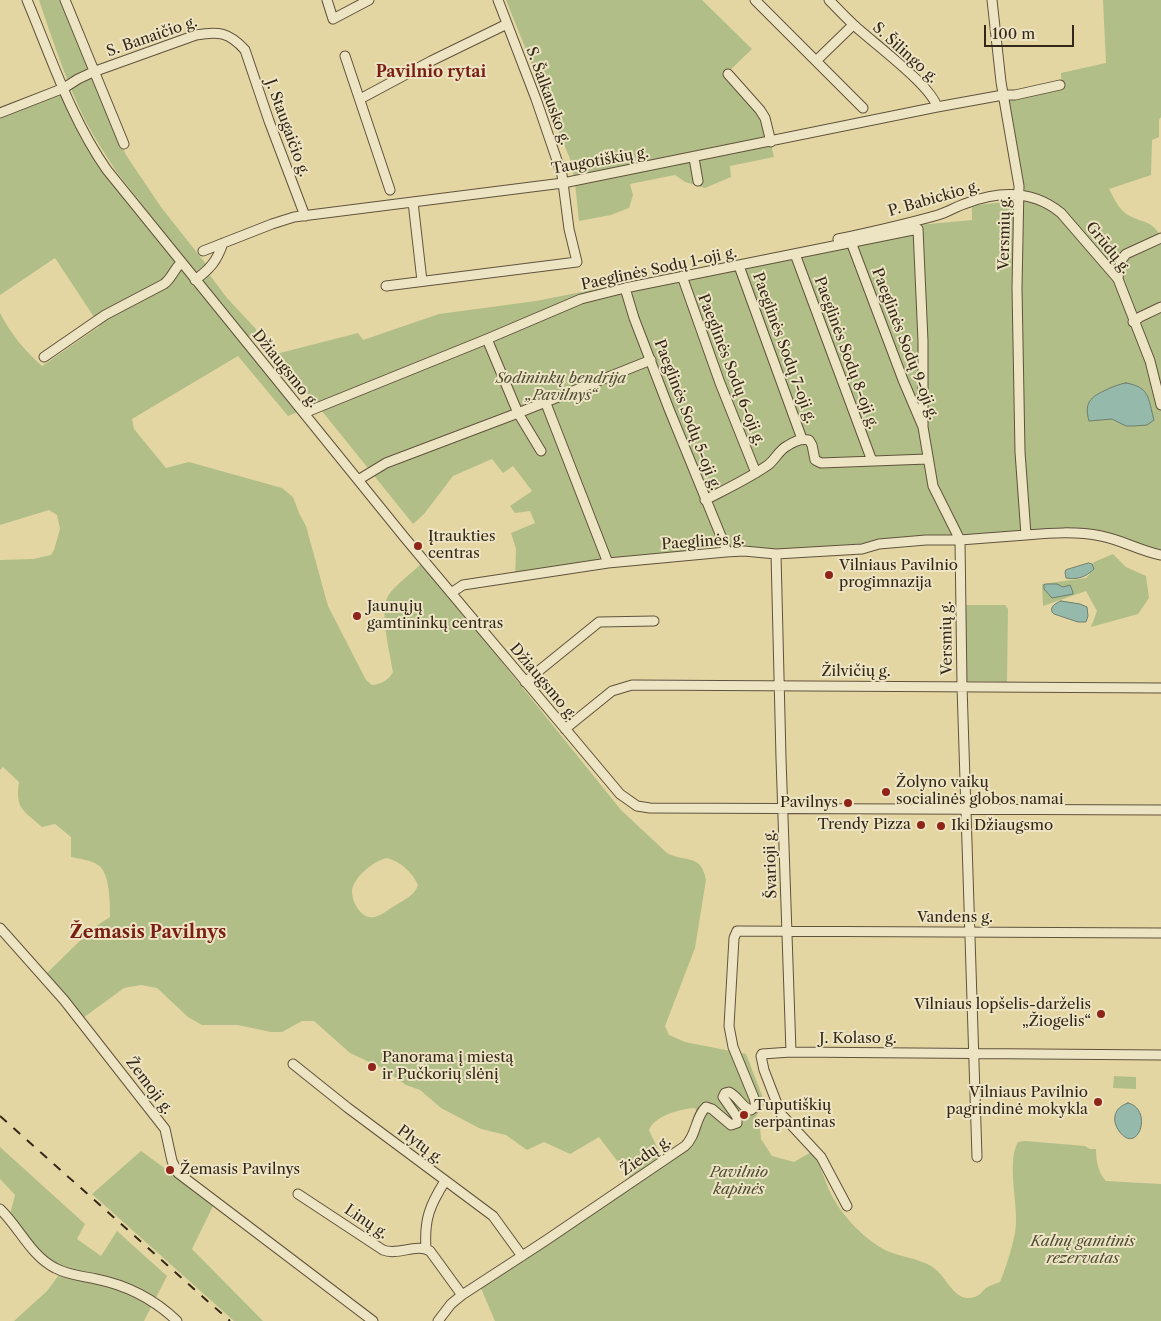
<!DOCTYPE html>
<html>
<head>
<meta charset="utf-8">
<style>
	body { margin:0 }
	#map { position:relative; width:1161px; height:1321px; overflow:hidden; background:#e4d6a3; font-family:"Libre Caslon Text",serif }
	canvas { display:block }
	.scale { position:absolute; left:984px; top:25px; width:90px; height:22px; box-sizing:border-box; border:2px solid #342719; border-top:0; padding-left:6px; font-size:15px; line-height:18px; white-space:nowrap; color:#342719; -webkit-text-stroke:4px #ede4c3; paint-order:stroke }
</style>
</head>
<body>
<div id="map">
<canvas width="1161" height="1321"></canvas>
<div class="scale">100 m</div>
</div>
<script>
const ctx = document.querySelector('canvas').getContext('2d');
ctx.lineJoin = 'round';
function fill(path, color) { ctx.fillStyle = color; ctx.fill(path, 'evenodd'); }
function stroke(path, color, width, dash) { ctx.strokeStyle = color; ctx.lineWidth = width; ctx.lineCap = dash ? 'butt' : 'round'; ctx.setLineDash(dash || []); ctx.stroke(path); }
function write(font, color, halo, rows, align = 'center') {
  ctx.font = font + ' "Libre Caslon Text",serif'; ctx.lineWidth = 4; ctx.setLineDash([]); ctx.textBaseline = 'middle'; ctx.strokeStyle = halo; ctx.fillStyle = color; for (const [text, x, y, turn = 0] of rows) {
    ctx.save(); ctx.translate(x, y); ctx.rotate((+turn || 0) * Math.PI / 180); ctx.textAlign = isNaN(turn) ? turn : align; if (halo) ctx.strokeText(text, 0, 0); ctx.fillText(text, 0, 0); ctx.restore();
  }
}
const green = new Path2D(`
	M39,0H60L126,155L161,207L206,264V270L227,298L256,329V333L246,338L116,171C106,155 95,139 86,122C68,86 52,39 39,0Z
	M506,0H702L752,49L724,76L758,114L767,128L774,157L730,166L731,177L705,188L685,182L675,175L630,184L633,195L629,208L611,215L579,221L575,183L570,159Z
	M1103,0H1161V117L1159,120V137L1152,140L1151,175L1109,189C1114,198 1119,210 1128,215C1144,224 1151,219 1161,237V558L1101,538L1074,536L725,555L613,564L515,579L516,549L511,533L535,523L530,511L515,513L510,506L532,491L513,466L503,473L492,459L453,476L424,514L413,524L276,354L358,333L363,340L439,314L536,301L918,225L972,220V207L976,205L1024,200L1026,198L1009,100L1062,88L1061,73L1106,63Z
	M61,92L81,138L94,159L298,412L288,416L238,356L132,419L134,429L166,468L189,462L282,488L293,497L299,513L306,526L328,606L366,680L372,685C381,684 388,681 393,672C390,653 379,612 388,596C393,587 414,571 422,563L621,810L667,853C686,863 701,853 706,880L695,948L665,1026L669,1035L685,1042L746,1054L765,1103L756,1116L760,1127L761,1139L772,1156L794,1162L811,1152C821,1165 824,1179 831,1194C842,1216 865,1240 887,1251C901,1257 917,1258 931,1266C946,1274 954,1304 974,1297C980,1296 982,1291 986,1288C990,1285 996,1284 1000,1282C1006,1268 1016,1237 1016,1222C1017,1200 1007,1161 1018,1142L1025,1141L1085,1146L1090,1149H1096C1096,1160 1098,1173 1106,1181L1161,1184V1321H495L480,1286L634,1183L599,1137L570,1154L544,1142L527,1150L506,1135L481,1129L441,1108L420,1090L406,1085L382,1068L350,1053L314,1021H302L282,1032H271L238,1025H202L188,1017L157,988L141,985L124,988L83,1018L47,973L93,928L110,917C110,904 110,872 98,865C91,860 80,859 71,857V837L55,824L42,827C23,810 15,809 19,782L3,767L0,770V560L33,559L51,555L54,550L60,529L57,515L49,510L0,525V313C11,334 24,350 42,366L100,326L55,258L0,295V117ZM387,858C401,862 412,872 418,885C415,895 404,900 396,905C389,909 382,915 375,917C362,920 352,903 352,891C353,878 374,860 387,858ZM695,1108L697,1113L686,1141L662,1158L649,1130C655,1115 681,1109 695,1108Z
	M1113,554L1126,567L1146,576L1149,598L1138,614L1091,627L1097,611L1086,591L1043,606L1042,584L1086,578L1094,569L1092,564L1094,562Z
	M964,605H1005L1008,609L1007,682L965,681Z
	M1114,1076L1136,1077V1089L1113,1088Z
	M0,1147L85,1224L77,1239L101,1256L117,1231L167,1276L144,1321H14L47,1291L64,1268C40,1260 25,1234 10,1214L15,1195L0,1179Z
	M141,1151L214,1204L192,1249L263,1321H234L92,1194Z`);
const water = new Path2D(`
	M1126,383C1150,387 1148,398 1154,420L1147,425L1134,426H1126L1112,419L1089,421C1083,400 1093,396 1110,388C1116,386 1119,384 1126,383Z
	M1089,563L1092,564L1094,569C1086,577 1077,580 1066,578L1065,572L1066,570Z
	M1047,584H1057L1063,587L1070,585L1073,592V594L1052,598L1044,589V585Z
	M1061,601L1080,604L1087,607L1088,616L1086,622H1078L1054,614L1052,612C1050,606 1056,603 1061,601Z
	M1128,1103C1154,1109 1138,1157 1119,1131C1116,1127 1114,1121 1115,1116C1116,1109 1122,1105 1128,1103Z`);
const minor = new Path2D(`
	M27,0C51,57 71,119 107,170L405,538L620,794L637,806L650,808L1161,810
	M65,0L124,144
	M327,0L333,19L369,0
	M755,0L816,61L853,25
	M829,0C837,8 845,17 854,25C873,43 931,85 937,107
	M345,56L390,190
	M816,61L863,108
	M728,74L760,110L765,118L771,142
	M360,99L431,61L507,24
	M0,113L64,88L78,79L93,72L196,35C218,31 229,32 245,50L269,121L305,216
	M694,158L698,181
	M413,202L422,281
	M838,239C871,232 906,224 938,215C948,212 957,206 967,203C999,191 1033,190 1061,213L1118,279L1150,361L1161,405
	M851,242L903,380L923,427L933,486L960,540
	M203,251L272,224L294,217L563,183L937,107L1003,95H1015L1060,85
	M795,254L872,461
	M739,266L802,439
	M682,276L720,383L756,473
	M1118,279C1119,270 1119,261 1126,254L1161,238
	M195,280C210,269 217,261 223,243
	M386,286L577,262L569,229L562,175L536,99L498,0
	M625,288L634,318L669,409L725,546L726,552
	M1133,322L1140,317L1161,307
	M487,339L518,413L541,451
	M44,357L105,315L164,284C172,278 174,269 181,263
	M545,401L608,563
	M304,413L487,339L581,299L625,288L918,229L923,341V427
	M358,480L386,463L518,413L651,360
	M705,500C726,489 748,479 768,465C775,460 779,450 787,446C793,442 801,438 809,440L812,445L815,460L821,463L927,459
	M1026,535C1051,533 1076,531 1101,536C1122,540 1140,551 1161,555
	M776,554L781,758L791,1052
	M451,593L463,585L608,563L726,552L744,551L776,554L862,549L879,544L926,540H960
	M525,682L599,622L654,621
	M565,729L612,691L632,685L1161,688
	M0,928L64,1000L165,1129L172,1161L178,1173L373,1321
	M293,1064L348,1108L493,1216L522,1256
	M977,1157L962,686L960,540L1026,535L1020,452L1017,288L1019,186L1001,82L992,0
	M298,1194L383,1250C398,1256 416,1243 430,1251L462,1295
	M847,1206L821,1157L781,1114L764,1070L761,1056L762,1054L791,1052L1161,1055
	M0,1209C19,1227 31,1256 55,1268C68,1275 82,1276 96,1279C126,1285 155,1300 177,1321
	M426,1248C424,1219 430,1205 445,1181
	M438,1321L451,1304L462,1295L545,1241L685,1146C697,1135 695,1117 706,1107L712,1109L731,1125L737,1123V1117L723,1097L725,1093L729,1092C738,1096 742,1108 751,1110L756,1106L754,1098L733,1047L729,1026L734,938L737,931L1161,933`);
const rail = new Path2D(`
	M0,1116L230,1321`);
const markers = [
	[418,546,5,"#8f2418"],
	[829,575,5,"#8f2418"],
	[357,616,5,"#8f2418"],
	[886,792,5,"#8f2418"],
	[848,803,5,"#8f2418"],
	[921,825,5,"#8f2418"],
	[941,826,5,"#8f2418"],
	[1101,1014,5,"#8f2418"],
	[372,1067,5,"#8f2418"],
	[1098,1102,5,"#8f2418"],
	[744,1115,5,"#8f2418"],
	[170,1170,5,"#8f2418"]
];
const streetNames = [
	["S. Banaičio g.",152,37,-19],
	["S. Šilingo g.",905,53,42],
	["S. Šalkausko g.",548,96,70],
	["J. Staugaičio g.",287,128,70],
	["Taugotiškių g.",600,161,-10],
	["P. Babickio g.",934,199,-16],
	["Versmių g.",1005,233,-89],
	["Grūdų g.",1108,248,51],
	["Paeglinės Sodų 1-oji g.",659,269,-12],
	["Paeglinės Sodų 9-oji g.",905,344,69],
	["Paeglinės Sodų 7-oji g.",784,348,70],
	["Paeglinės Sodų 8-oji g.",846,353,70],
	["Džiaugsmo g.",285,369,51],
	["Paeglinės Sodų 6-oji g.",731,370,69],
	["Paeglinės Sodų 5-oji g.",687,415,69],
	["Paeglinės g.",703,542,-4],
	["Versmių g.",947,638,-91],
	["Žilvičių g.",856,672],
	["Džiaugsmo g.",543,682,50],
	["Švarioji g.",771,864,-92],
	["Vandens g.",955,918],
	["J. Kolaso g.",858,1039],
	["Žemoji g.",149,1086,53],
	["Plytų g.",420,1145,37],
	["Žiedų g.",646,1156,-35],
	["Linų g.",366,1222,34]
];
const parkNames = [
	["Sodininkų bendrija",561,379],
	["„Pavilnys“",561,396],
	["Pavilnio",739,1173],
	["kapinės",739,1190],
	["Kalnų gamtinis",1083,1242],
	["rezervatas",1083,1259]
];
const poiNames = [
	["Įtraukties",428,537],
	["centras",428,554],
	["Vilniaus Pavilnio",839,566],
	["progimnazija",839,583],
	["Jaunųjų",367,607],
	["gamtininkų centras",367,624],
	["Žolyno vaikų",896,783],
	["socialinės globos namai",896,800],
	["Pavilnys",838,803,"right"],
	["Trendy Pizza",911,825,"right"],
	["Iki Džiaugsmo",951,826],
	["Vilniaus lopšelis-darželis",1091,1005,"right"],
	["„Žiogelis“",1091,1022,"right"],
	["Panorama į miestą",382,1058],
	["ir Pučkorių slėnį",382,1075],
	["Vilniaus Pavilnio",1088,1093,"right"],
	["pagrindinė mokykla",1088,1110,"right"],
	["Tuputiškių",754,1106],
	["serpantinas",754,1123],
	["Žemasis Pavilnys",180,1170]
];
const neighbourhoodNames = [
	["Pavilnio rytai",431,72]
];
const quarterNames = [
	["Žemasis Pavilnys",148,933]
];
fill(green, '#b1be88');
fill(water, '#95b9aa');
stroke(water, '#6e7f70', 1);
stroke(minor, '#60533c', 11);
stroke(minor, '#ede4c3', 9);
stroke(rail, '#342719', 2, [9, 9]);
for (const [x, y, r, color] of markers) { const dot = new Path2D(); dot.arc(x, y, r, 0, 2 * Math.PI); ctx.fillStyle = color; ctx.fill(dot); stroke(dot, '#ede4c3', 2); }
write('15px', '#342719', '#ede4c3', streetNames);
write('italic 15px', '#534d35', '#ede4c3', parkNames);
write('15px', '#342719', '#ede4c3', poiNames, 'left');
write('bold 16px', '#7a1f14', '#ede4c3', neighbourhoodNames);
write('bold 18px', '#7a1f14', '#ede4c3', quarterNames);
</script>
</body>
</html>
